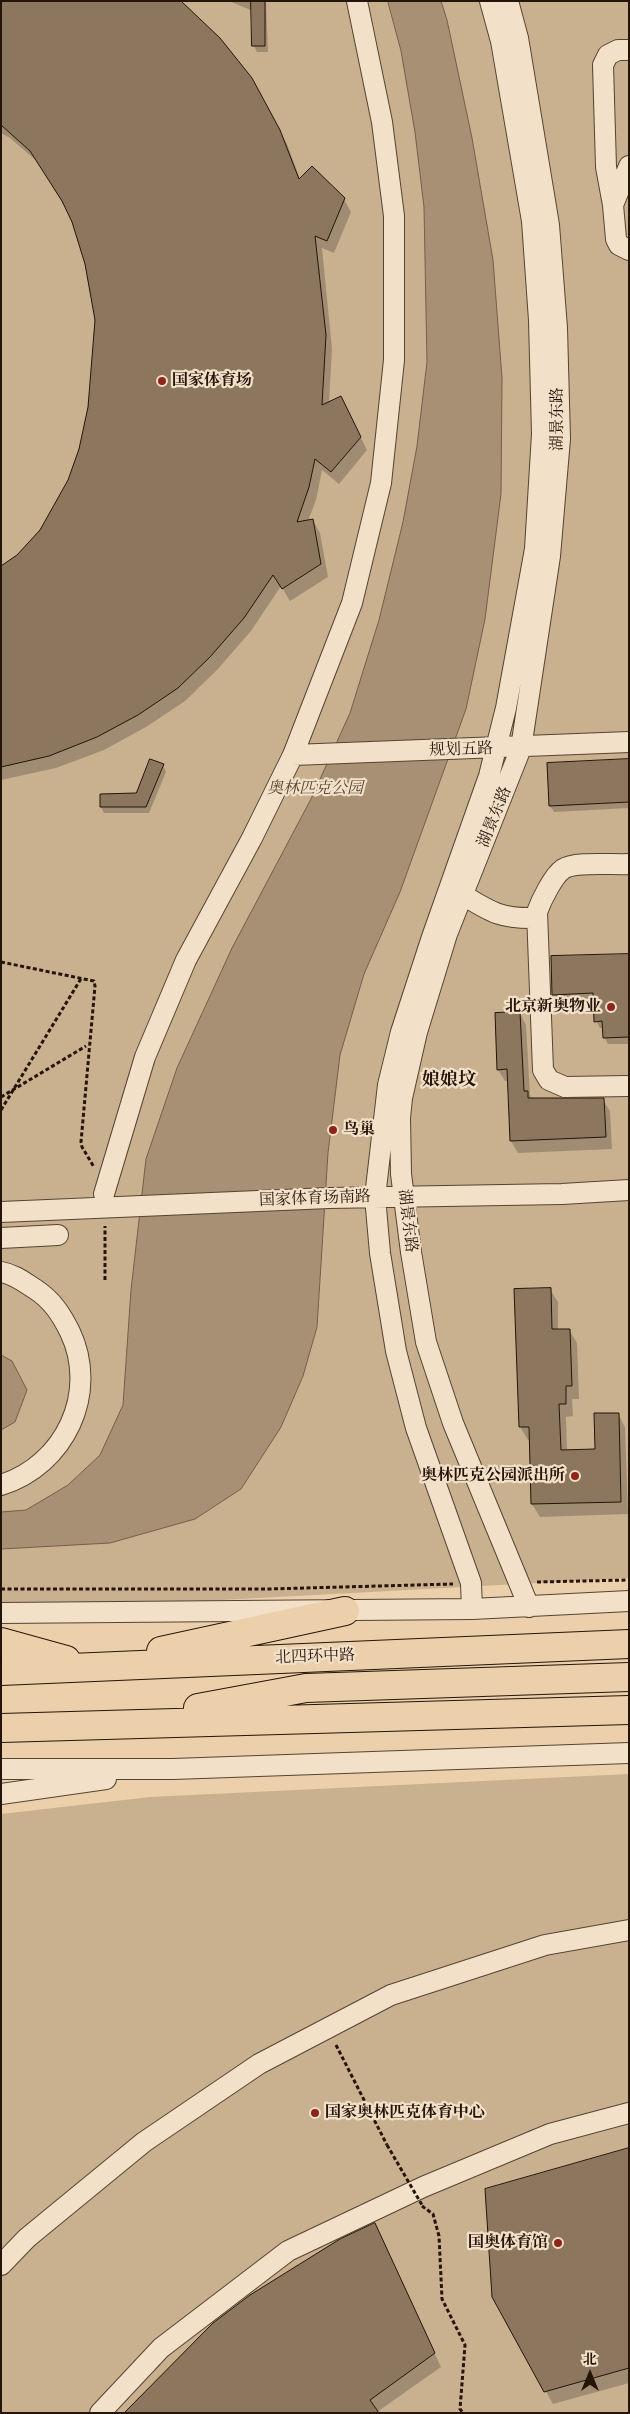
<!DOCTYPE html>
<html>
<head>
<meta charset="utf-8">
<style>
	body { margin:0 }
	#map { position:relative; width:630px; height:2414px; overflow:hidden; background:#ebd0ab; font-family:"Gentium Book Plus","Noto Serif SC",serif }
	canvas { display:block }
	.frame { position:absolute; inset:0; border:2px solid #251509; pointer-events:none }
	.north { position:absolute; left:565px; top:2349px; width:50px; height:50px; -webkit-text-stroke:4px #f2e0c8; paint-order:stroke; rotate:0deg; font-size:14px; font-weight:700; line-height:20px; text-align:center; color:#251509 }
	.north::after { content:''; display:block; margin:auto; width:18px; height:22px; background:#251509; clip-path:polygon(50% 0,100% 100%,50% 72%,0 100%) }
</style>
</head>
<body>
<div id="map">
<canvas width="630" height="2414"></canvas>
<div class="frame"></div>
<div class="north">北</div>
</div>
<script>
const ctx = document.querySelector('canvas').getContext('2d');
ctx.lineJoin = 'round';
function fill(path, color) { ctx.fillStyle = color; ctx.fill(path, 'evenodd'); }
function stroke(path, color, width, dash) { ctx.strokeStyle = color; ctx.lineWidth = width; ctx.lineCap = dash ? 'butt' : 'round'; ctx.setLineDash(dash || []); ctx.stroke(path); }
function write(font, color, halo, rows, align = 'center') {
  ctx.font = font + ' "Gentium Book Plus","Noto Serif SC",serif'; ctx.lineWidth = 4.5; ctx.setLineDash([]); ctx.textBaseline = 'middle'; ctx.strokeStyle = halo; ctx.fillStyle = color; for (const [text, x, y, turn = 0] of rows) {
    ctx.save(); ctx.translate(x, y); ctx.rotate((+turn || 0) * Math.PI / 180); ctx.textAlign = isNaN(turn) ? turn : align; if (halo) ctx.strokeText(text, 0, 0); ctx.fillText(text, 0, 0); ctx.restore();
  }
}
const green = new Path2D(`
	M1,1H629V1578L1,1612Z
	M629,1774V2413H1V1814L150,1797Z`);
const water = new Path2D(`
	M388,1H441L447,20L472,138L493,260L502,378L501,494L485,619L466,709L400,892L364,974L340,1055L328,1153L317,1327L303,1376L281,1427L241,1489L195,1519L110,1543L1,1549V1512L26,1510L68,1485L100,1455L123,1405L131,1290L146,1159L177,1068L232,948L311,799L350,713L379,620L403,522L417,446L427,362L424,207L415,132L401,51Z
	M1,1355L12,1361L27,1390L15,1422L1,1430Z`);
const shadow = new Path2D(`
	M1,1L259,92L287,144L300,179L344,199L351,212L334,253L322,248L332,349L329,403L347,410L367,450L339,484L322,470L316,500L308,521L313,520L320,533L328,577L290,601L281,586L251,631L217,670L185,701L146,727L104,750L56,768L1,780V567L18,556L51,516L75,465L90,407L95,342L94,304L86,264L73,221L39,163L10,138L1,133Z
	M229,1H266L268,52H257L254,46L253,11Z
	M629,760V808L554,812L550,806Z
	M163,765L166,772L149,813H104L101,807L136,795Z
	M629,955V1044H608L604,1037V1028H600L596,1021L595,1000L557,1001L553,994Z
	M520,1013L526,1025L530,1095L532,1099L603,1100L610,1111L612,1149L518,1153L511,1141L509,1081H505L498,1070Z
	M550,1289L558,1302V1330H569L577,1343L579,1399H572L573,1416L566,1417L567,1451L596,1450L618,1414L625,1427L628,1514L540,1517L532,1504L531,1440H528L520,1427Z
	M629,2150V2383L553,2404L493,2297Z
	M374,2225L441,2367L377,2412L126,2413Z`);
const building = new Path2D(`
	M1,1H181L220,38L252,78L280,130L299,179L312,166L345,198L327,241L315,236L326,335L322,405L341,396L361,437L331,472L315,459L309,487L297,522L313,519L321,564L282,589L273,575L244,618L210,657L178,688L138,715L97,737L49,756L1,767V566L17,555L40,530L68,480L79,449L88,407L95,320L85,264L72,222L62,201L30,151L1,125Z
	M251,1H265V46H252Z
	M150,759L164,764L146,807H100V794L136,793Z
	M629,759V802L549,806L547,763Z
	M629,954V1037L603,1038L602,1021L594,1022L593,993L552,995L551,956Z
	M520,1012L524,1091H528V1098H604L606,1137L510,1141L507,1069L497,1070L495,1013Z
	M551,1288L552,1329H570L572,1386H566V1404H559L561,1450L595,1449L594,1413H619L621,1502L531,1504L529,1427H519L514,1289Z
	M629,2148V2368L544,2392L492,2297L485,2189Z
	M375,2223L435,2353L370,2400L379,2413H124L213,2323L250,2295L340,2239Z`);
const path = new Path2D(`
	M1,962L94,981L95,986L81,1142L82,1147L94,1167
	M1,1097L86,1046
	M1,1110L82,977
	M105,1280V1226
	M537,1582L629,1580
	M1,1589H268L453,1584
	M336,2045L387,2145
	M422,2206L433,2214L439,2236L442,2299L465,2345L460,2409L463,2413`);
const minor = new Path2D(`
	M508,1L518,38L549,225L557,328L560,439L550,556L521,748L447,934L417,1032L402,1098L400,1118L401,1174L411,1252L426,1342L453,1423L529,1607
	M629,50H618L608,55L603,65L606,167L613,205L616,239L619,245L629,250
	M613,205L629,166
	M293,755L629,742
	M629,864C613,865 575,861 563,869C553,876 541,901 537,912L543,1070L549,1080L565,1087L629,1086
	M463,895C492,913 502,919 537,918
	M104,1194L145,1057L186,960L252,838L293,755L352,603L381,483L394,360V216L382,122L357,1
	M1,1212L329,1198L562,1194L629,1190
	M1,1238L58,1235
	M1,1272C14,1274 24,1282 35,1289C52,1300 61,1314 70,1332C99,1393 65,1465 1,1485
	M472,1609L471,1583L416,1428L396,1351L380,1253L375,1197L388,1085L401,1032L432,937L489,776L506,708L535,549L542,434L539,320L532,221L501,41L490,1
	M1,1613L472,1609L629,1601
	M1,1769H173L629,1753
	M1,1794L106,1779
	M1,2265L27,2238L144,2142L259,2064L391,1995L545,1945L629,1930
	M100,2413L161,2348L288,2251L423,2187L550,2134L629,2113`);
const highway = new Path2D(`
	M1,1642L66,1660
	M161,1651L345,1611
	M1,1671L629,1644
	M198,1708L306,1688L629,1677
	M1,1728L629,1710`);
const pathBridge = new Path2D(`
	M387,2145L422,2205`);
const markers = [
	[162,381,5,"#8f2418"],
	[611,1007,5,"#8f2418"],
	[333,1130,5,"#8f2418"],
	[575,1476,5,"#8f2418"],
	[315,2113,5,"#8f2418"],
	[558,2243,5,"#8f2418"]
];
const poiNames = [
	["国家体育场",172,381],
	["北京新奥物业",601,1007,"right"],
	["鸟巢",343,1130],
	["奥林匹克公园派出所",565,1476,"right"],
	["国家奥林匹克体育中心",325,2113],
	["国奥体育馆",548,2243,"right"]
];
const streetNames = [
	["湖景东路",558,419,-90],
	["规划五路",461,750,-2],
	["湖景东路",495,817,-68],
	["国家体育场南路",315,1199,-2],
	["湖景东路",407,1221,83],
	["北四环中路",315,1657,-2]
];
const parkNames = [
	["奥林匹克公园",315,789]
];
const neighbourhoodNames = [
	["娘娘坟",449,1080]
];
fill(green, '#c9b08f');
fill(water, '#a89074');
stroke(water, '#745f49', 1);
fill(shadow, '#0003');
fill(building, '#8c765d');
stroke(building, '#251509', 1);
stroke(minor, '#564432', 22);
stroke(highway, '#251509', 30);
stroke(path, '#251509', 3, [4, 2.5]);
stroke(minor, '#f2e0c8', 20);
stroke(highway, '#ebd0ab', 28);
stroke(pathBridge, '#251509', 3, [4, 2.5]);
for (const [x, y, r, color] of markers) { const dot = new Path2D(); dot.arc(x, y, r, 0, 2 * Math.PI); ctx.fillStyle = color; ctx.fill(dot); stroke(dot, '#f2e0c8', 2); }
write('bold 16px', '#251509', '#f2e0c8', poiNames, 'left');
write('16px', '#251509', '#f2e0c8', streetNames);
write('italic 16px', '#564431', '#f2e0c8', parkNames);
write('bold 18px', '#251509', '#f2e0c8', neighbourhoodNames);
</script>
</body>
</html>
